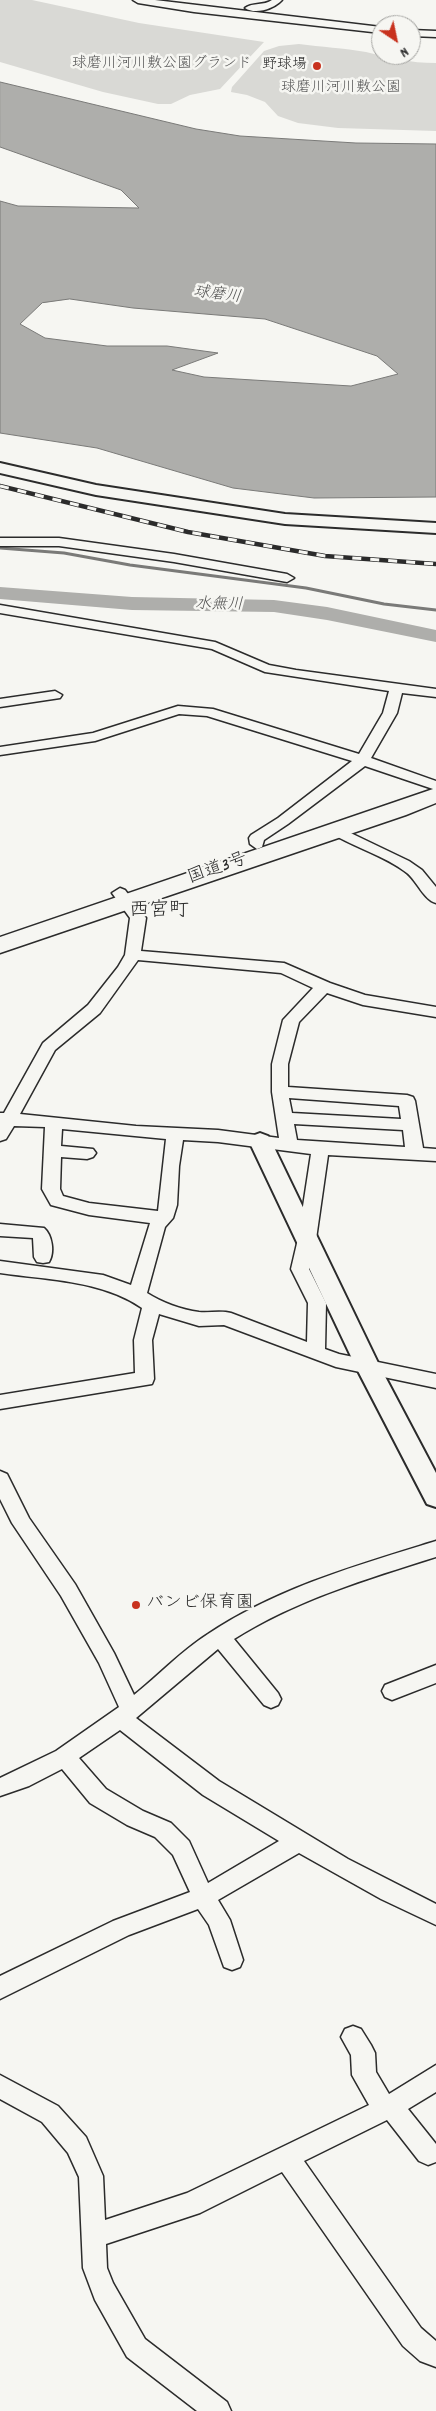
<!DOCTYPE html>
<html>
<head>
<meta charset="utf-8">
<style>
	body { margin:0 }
	#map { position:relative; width:436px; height:2411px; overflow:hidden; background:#f6f6f2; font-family:Dekko,sans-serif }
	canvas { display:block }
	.north { position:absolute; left:371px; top:15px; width:50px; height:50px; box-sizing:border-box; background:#f6f6f2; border:1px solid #a5a5a2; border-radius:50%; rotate:146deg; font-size:14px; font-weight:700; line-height:20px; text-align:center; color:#2b2b2b }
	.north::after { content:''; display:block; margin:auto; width:18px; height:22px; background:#c8321e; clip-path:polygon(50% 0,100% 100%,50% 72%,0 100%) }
</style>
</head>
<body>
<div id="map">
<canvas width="436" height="2411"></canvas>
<div class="north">N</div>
</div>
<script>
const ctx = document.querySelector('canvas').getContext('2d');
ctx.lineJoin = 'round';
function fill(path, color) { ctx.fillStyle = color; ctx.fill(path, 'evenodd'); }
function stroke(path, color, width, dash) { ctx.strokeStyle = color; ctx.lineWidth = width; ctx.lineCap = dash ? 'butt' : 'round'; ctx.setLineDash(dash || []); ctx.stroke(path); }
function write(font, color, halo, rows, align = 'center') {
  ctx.font = font + ' Dekko,"Klee One",sans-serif'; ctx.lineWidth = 5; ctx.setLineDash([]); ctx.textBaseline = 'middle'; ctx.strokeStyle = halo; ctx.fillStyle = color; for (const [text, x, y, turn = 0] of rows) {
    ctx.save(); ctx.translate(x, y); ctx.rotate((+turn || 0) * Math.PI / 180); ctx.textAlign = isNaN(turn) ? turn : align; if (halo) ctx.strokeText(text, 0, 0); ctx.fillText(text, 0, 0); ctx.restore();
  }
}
const green = new Path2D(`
	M0,0H32L139,23L264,42L220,89L190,95L171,104H158L103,92L0,62Z
	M299,44C321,47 344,48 366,52C391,58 409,63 436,63V131L338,128L298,123L278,116L265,102L247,95L231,92L232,87L264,51L279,46Z`);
const water = new Path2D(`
	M0,82L196,129L240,136L356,143L436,144V497L314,498L233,488L97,448L0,433V201L18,206L139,208L121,190L0,147ZM70,299L133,308L265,319L377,356L398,374L351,386L204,377L172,370L218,353L167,346H107L45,338L20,324L42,303Z`);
const stream = new Path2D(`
	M0,548L64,553L130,565L306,588L384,604L436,610`);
const river = new Path2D(`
	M0,587L132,597L274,600L327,607L436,630V642L327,620L274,612L132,610L0,599Z`);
const minor = new Path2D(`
	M133,0H155L381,27V33L194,12L138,3Z
	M272,0H282C274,9 255,15 245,8C253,2 264,6 272,0Z
	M411,30L436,31V37L411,36Z
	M0,538H59L174,554L287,574L294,578L287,582L174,562L59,546H0Z
	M0,605L215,642L269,665L296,670L436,689V697L402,693L397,713L371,758L436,781V790L365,766L288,824L264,840L262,847L257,849L250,844L249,838L251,835L278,818L352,761L207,716L179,714L95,741L0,755V747L93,733L178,706L213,709L359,754L383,713L389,691L265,672L212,649L0,613Z
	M55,691L62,695L60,698L0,707V699Z
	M336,826L409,861L422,870L436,887V903C424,900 417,881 407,873C384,855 355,848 331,833L329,830Z
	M120,888L125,890L146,918L141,951L284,963L330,983L365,995L436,1007V1017L363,1005L327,993L299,1022L288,1064V1087L407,1095L413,1097L415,1101L423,1148L436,1149V1161L328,1155L316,1239L309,1269L326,1303L325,1349L339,1354L436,1374V1388L336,1367L224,1325L199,1326L159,1314L152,1340L154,1379L152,1384L0,1409V1395L135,1373L134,1340L142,1308C102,1280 47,1280 0,1273V1261L103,1275L131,1285L150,1223L89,1215L51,1205L42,1189L45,1127L14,1126L6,1139L0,1141V1113H4L43,1043L88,1005L118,967L125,955L130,918L112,893ZM138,960L281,973L313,988L283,1020L272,1064V1092L279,1138L218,1130L136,1126L20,1114L55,1050L100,1013ZM289,1098L399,1106L401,1119L292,1113ZM294,1124L403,1130L405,1147L297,1140ZM62,1129L166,1139L158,1211L89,1203L63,1196L60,1189L61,1157L87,1159L93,1157L96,1153L93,1149L61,1146ZM183,1140L218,1142L311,1154L298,1239L291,1269L308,1303L307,1342L231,1313C221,1310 210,1313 199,1312C182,1310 161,1302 147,1293L165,1227L173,1218L177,1205L179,1166Z
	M0,1224L44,1228C52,1235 55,1252 49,1262L43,1263L37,1262L34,1257L33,1238L0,1236Z
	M0,1471L7,1474L29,1518L75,1584L114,1653L134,1695C159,1675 181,1651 208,1634C277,1588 358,1565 436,1541V1557C366,1579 296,1600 234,1639L278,1693L281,1699L278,1705L271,1708L264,1705L218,1649L136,1718L219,1781L348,1859L436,1904V1925L381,1899L299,1853L218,1900L230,1920L243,1960L240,1967L232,1970L224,1967L209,1925L198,1909L129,1935L0,1999V1976L113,1921L190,1892L173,1855L155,1837L127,1825L90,1803L62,1769L29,1786L0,1796V1778L56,1751L119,1707L99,1663L61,1596L12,1523L0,1499ZM120,1730L203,1795L279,1841L208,1883L189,1841L171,1823L143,1811L106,1789L79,1758Z
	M436,1665V1683L392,1700L385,1697L382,1691L385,1685Z
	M353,2026L361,2029L371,2045L375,2053L376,2072L389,2094L436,2065V2092L408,2109L436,2144V2162L428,2165L419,2161L387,2120L304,2161L421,2328L436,2341V2367L420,2361L403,2346L282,2172L200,2213L106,2244L107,2268L113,2283L145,2339L227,2402L231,2411H197L127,2357L95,2300L83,2268L79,2177L68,2153L42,2122L0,2099V2075L58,2106L86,2137L103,2176L105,2220L187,2193L369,2105L352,2075L351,2055L341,2037L345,2029Z`);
const tertiary = new Path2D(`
	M0,463L96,485L285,514L436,523V533L285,524L96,495L0,473Z
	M260,1133L268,1136L271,1141L380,1367L436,1473V1507L427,1504L356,1367L249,1141L252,1136Z`);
const trunk = new Path2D(`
	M436,788V803L406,815L0,953V937Z`);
const rail = new Path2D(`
	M0,486L188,532L325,556L436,564`);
const markers = [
	[317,66,5,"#c8321e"],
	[136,1605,5,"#c8321e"]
];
const farParknames = [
	["球磨川河川敷公園グランド",162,65],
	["球磨川河川敷公園",341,89]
];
const farPoinames = [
	["野球場",307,66]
];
const farWaternames = [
	["球磨川",217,296,7],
	["水無川",219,606,1]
];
const streetNames = [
	["国道3号",218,870,-19]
];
const poiNames = [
	["バンビ保育園",146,1605]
];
const quarterNames = [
	["西宮町",159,912]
];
fill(green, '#d9d9d5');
fill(water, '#aeaeab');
stroke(water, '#7a7a78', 1);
stroke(stream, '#7a7a78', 3);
fill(river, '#aeaeab');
stroke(minor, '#2b2b2b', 3);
stroke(tertiary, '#2b2b2b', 4);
stroke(trunk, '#2b2b2b', 3);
fill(minor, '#f6f6f2');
fill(tertiary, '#f6f6f2');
fill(trunk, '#f6f6f2');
stroke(rail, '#2b2b2b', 4.5);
stroke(rail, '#f6f6f2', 3, [9]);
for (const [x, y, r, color] of markers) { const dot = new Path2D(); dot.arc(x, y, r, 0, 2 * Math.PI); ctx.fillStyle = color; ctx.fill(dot); stroke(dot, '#f6f6f2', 2); }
write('15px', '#565656', '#f6f6f2', farParknames);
write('15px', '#2b2b2b', '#f6f6f2', farPoinames, 'right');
write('italic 16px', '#525251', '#f6f6f2', farWaternames);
write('18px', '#2b2b2b', '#f6f6f2', streetNames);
write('18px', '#2b2b2b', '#f6f6f2', poiNames, 'left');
write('20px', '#2b2b2b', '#f6f6f2', quarterNames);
</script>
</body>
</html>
